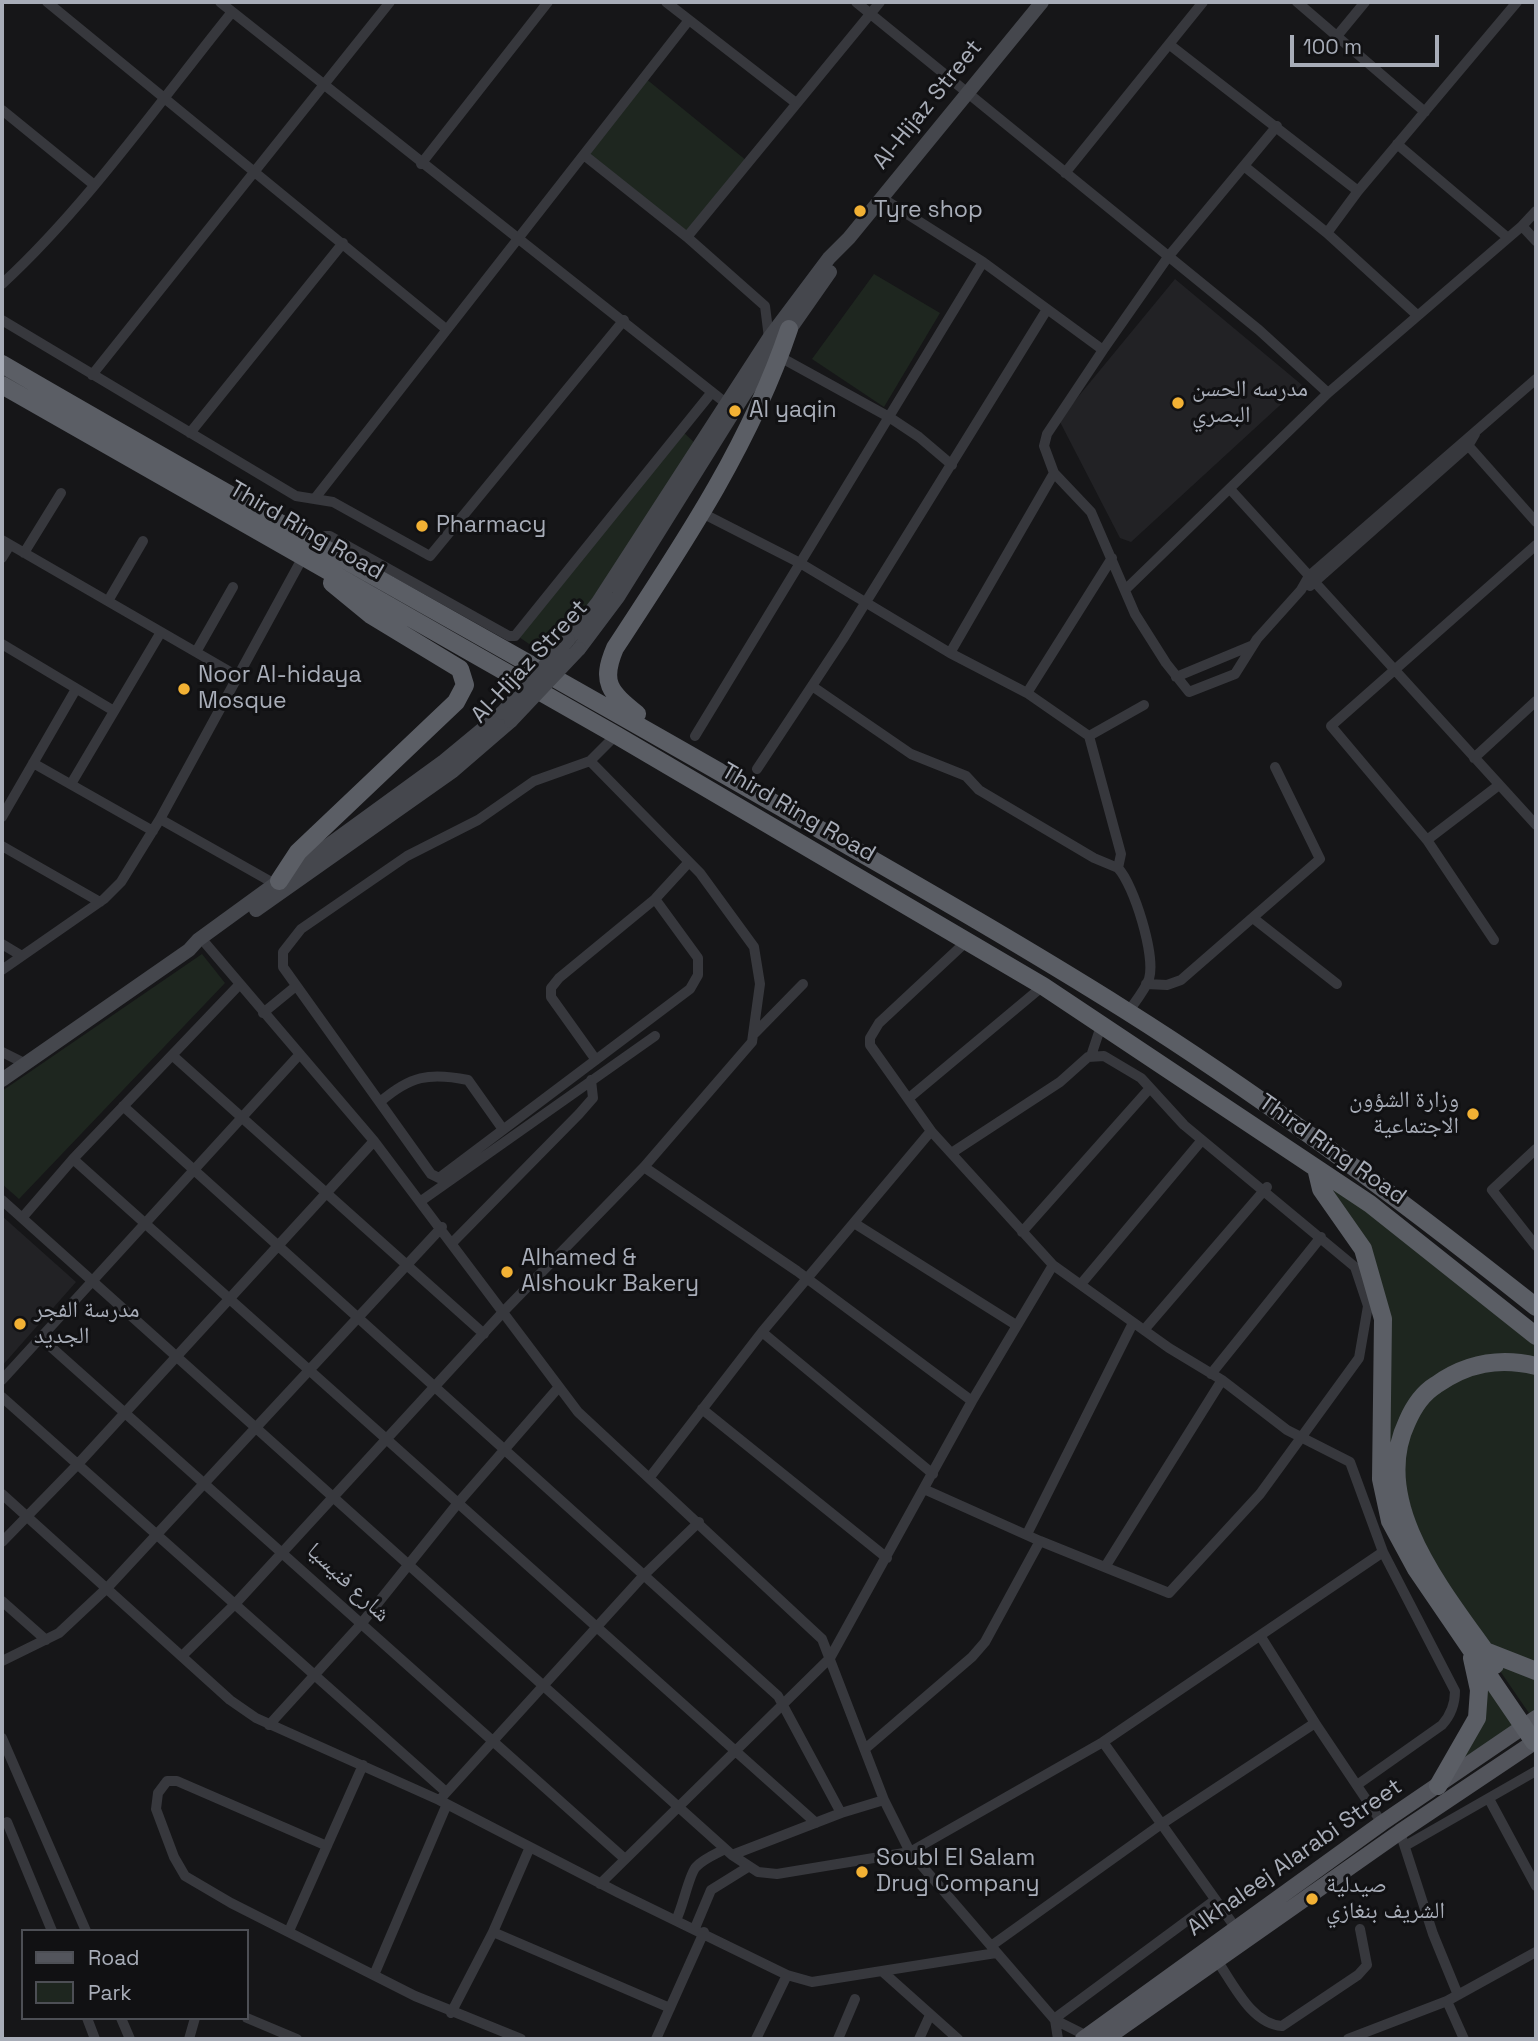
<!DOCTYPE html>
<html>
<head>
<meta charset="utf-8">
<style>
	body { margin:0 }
	#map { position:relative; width:1538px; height:2041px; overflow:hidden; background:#161618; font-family:"Space Grotesk",sans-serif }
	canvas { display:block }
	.frame { position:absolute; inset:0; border:4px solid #a8adb8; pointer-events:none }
	.legend { position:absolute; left:21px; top:1929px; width:228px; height:91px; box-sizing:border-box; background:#111113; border:2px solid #4d4f55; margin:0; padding:9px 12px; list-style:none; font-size:21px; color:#a8adb8 }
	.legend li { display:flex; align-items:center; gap:14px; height:35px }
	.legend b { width:35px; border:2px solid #4d4f55 }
	.scale { position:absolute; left:1290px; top:35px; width:149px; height:32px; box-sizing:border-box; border:4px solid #a8adb8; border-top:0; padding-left:9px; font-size:21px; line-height:24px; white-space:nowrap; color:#a8adb8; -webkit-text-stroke:5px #111113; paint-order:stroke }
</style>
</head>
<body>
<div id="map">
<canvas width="1538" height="2041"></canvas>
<div class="frame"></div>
<ul class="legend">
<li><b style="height:9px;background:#53555c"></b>Road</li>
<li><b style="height:19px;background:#1e261f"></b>Park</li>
</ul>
<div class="scale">100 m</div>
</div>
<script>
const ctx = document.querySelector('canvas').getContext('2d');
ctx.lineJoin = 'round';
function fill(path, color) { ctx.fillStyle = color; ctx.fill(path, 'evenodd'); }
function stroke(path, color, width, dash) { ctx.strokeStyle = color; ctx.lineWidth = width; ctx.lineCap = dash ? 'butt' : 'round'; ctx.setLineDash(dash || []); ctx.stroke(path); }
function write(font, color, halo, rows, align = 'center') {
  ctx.font = font + ' "Space Grotesk","Noto Naskh Arabic",sans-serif'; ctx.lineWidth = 6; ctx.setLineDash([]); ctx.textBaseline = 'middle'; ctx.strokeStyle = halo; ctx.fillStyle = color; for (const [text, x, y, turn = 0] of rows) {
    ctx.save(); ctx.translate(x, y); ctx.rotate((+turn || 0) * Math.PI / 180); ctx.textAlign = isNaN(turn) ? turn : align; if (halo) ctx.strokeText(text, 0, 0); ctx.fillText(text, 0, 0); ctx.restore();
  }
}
const built = new Path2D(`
	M1175,279L1302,385L1131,542L1120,538L1059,420Z
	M2,1216L76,1282L2,1366Z`);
const green = new Path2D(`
	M645,78L747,161L687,237L584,155Z
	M874,274L940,313L884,407L812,359Z
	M681,430L697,445L551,659L516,635Z
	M202,954L225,983L19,1199L2,1184V1091Z
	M1319,1172L1536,1339V1364L1521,1360L1425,1390L1396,1451L1382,1456L1380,1291Z
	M1478,1367L1536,1370V1669L1488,1649L1425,1555L1398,1464L1428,1394Z
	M1487,1652L1536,1672V1716L1533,1719Z
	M1473,1656L1522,1726L1441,1782L1473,1732Z`);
const minor = new Path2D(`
	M47,2L446,329
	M220,2L727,404
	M666,2L796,103
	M856,2L1259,330L1328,393L1125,590
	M1297,2L1425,112
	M1337,36L1365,2
	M1170,45L1358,191L1517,2
	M2,110L93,184
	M1397,144L1508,238
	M584,155L687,237L765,306L769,338
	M421,164L548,2
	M1244,166L1327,233L1417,315
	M1065,173L1203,2
	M882,198L983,262L1103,350L1168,257L1277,126
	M1536,211L1522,226L1536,241
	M1327,233L1358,191
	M687,237L880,2
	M2,284C85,208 161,100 232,12
	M2,320L296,496L333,502L430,556L624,320
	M780,357L889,417L919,437L952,465
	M92,375L390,2
	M1328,393L1522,226
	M190,433L343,243
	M1466,443L1536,522
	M1054,473L1091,512L1135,614L1166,663L1189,692L1235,674L1257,639L1301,590L1309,576L1536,379
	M1230,489L1536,825
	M316,497L689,20
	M704,514L800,563L950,653L1027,693L1089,736L1121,854L1118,868
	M2,540L239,677
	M316,543L325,536H330L509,636H515L712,392
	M24,553L61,493
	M2,558L10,545
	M1310,586L1468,446L1475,434
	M108,601L143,541
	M2,644L114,711
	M196,652L233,587
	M950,653L1054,473L1044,446L1047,434L1103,350
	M1176,677L1253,645
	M812,686L911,754L966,776L979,790L1094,858L1118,868C1134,885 1156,956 1149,979C1145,990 1135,1002 1128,1012
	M1027,693L1112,558
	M616,735L590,761L534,781L478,820L407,856L301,929L283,952V967L431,1174L439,1178L690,989L698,975V958L655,899
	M695,736L983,262
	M1089,736L1144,705
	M1474,758L1536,701
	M33,763L153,831
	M757,769L843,639L1046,311
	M71,784L161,632
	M1499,785L1427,840L1331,726L1536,545
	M2,817L76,689
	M160,819L275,884
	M1427,840L1494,940
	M2,846L100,902
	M1253,918L1337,984
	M2,944L22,956
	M206,944L374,1141L578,1412L822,1639L884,1800L910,1852L1103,1742L1383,1552
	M2,970L104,899L121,882L160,819L303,557
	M1146,984L1167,985L1181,980L1320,859L1275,767
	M263,1013L296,986
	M755,1033L803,984
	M2,1052L26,1064
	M172,1055L484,1334
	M1091,1056L1102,1023
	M596,1060L551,997V988L559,978L655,899L689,862
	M909,1098L1043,986
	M380,1102C410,1076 429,1072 468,1080L502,1128
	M123,1106L778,1696L841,1813
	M931,1131L870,1045V1038L879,1023L968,940
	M1536,1149L1492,1190L1536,1246
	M73,1159L816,1823
	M644,1167L797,1271L972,1401
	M2,1200L732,1855L758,1872L777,1874L910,1852L1055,2020L1087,2036
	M421,1201L655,1036
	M22,1218L73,1159L238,986
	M854,1223L1016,1325
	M1022,1232L1150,1088
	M453,1242L579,1114L593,1098L591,1080
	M1081,1284L1202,1140
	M1144,1330L1267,1187
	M762,1332L933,1474
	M42,1339L625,1859
	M1211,1374L1321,1237
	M2,1380L299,1055
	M2,1397L446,1792
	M702,1409L887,1558
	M650,1477L762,1332L931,1131L1053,1265L1169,1348L1222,1380L1287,1430L1350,1462L1383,1552L1455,1691C1455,1705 1451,1715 1442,1725L1357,1785
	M926,1490L1040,1541L1169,1593L1260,1494L1359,1358L1368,1306L1355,1267L1184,1125L1141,1078L1104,1056L1088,1057L1060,1082L953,1152
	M2,1494L230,1700L256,1718L439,1800L619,1893L787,1975L812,1982L996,1953
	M1027,1534L1133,1323
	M2,1542L78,1464L374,1141
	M1105,1567L1222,1380
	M2,1601L46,1640
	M183,1655L235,1604L504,1311L644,1167L752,1042L760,984L754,947L700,873L590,761
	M2,1661L59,1633L108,1587L442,1227
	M1315,1723L1382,1823
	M269,1725L361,1624L458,1503L558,1388
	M2,1738L86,1931
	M1103,1742L1235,1927
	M865,1749L972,1657L985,1642L1040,1541
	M443,1796L644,1575L699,1522
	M1489,1799L1536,1886
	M7,1822L52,1931
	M1400,1832L1433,1934L1458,1995
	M327,1846L177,1781H167L158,1793L156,1809L174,1857L185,1876L231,1903L415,1996L521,2039
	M1405,1846L1536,1771
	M732,1855L841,1813L884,1800
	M600,1884L830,1658L972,1401L1053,1265
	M676,1920C683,1907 689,1874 696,1867C703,1859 716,1854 725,1849
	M695,1928L711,1890L748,1867
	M289,1931L363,1765
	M493,1932L670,2008
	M991,1946L1160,1825L1315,1723L1261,1637
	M1216,1959C1233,1983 1251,2024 1282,2026L1358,1975L1367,1965L1360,1929
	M883,1972L958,2039
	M374,1975L447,1804
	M1447,2001L1464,2039
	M451,2013L493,1932L530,1847
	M87,2018L95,2039
	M121,2018L130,2039
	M247,2018L297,2039
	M1054,2019L1215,1900
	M1055,2020L1058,2039
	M189,2039L195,2018
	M656,2039L704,1932
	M756,2039L787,1975
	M838,2039L855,1999
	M919,2039L930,2015
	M1348,2039L1447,2001L1536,1952`);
const secondary = new Path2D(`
	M568,640L598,602L769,338L829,258L849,238L1042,2
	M579,649L618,597L744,395L830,272
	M256,910L453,771L511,721
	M2,1080L189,950L198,940L444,761L502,713`);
const primary = new Path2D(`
	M1083,2039L1382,1823L1536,1718
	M1105,2039L1400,1832L1536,1741`);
const trunk = new Path2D(`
	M2,364C268,519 539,667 805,821C913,883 1020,944 1125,1010C1268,1100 1404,1202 1536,1307
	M2,385L616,735L1043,986L1370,1204L1536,1336
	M637,714C610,692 600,683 615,648C682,546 750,445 789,329
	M279,881L298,852L456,702L465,685L460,669L371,615L332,583
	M1316,1168L1321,1189L1363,1249L1383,1319L1381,1479L1390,1521L1416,1569L1534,1742
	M1485,1651L1536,1671
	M1495,1665C1449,1598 1367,1506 1407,1422C1413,1408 1423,1393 1436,1385C1467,1363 1499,1357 1536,1366
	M1438,1786L1477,1718L1479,1690L1472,1658`);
const secondaryBridge = new Path2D(`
	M502,713L568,640
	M511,721L579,649`);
const markers = [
	[860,211,7,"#f2b134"],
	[1178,403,7,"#f2b134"],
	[735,411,7,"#f2b134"],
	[422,526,7,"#f2b134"],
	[184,689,7,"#f2b134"],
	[1473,1114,7,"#f2b134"],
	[507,1272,7,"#f2b134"],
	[20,1324,7,"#f2b134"],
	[862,1872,7,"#f2b134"],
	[1312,1899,7,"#f2b134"]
];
const streetNames = [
	["Al-Hijaz Street",928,105,-51],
	["Third Ring Road",306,531,30],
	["Al-Hijaz Street",530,662,-47],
	["Third Ring Road",798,813,30],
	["Third Ring Road",1332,1150,35],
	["شارع فنيسيا",348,1583,43],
	["Alkhaleej Alarabi Street",1295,1858,-35]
];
const poiNames = [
	["Tyre shop",874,211],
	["مدرسه الحسن",1192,390],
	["البصري",1192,416],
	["Al yaqin",749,411],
	["Pharmacy",436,526],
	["Noor Al-hidaya",198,676],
	["Mosque",198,702],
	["وزارة الشؤون",1459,1101,"right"],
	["الاجتماعية",1459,1127,"right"],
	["Alhamed &",521,1259],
	["Alshoukr Bakery",521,1285],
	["مدرسة الفجر",34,1311],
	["الجديد",34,1337],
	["Soubl El Salam",876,1859],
	["Drug Company",876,1885],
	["صيدلية",1326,1886],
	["الشريف بنغازي",1326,1912]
];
fill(built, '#222225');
fill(green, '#1e261f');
stroke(minor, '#37383d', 10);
stroke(secondary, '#45474d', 14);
stroke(primary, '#53555c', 16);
stroke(trunk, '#5b5e65', 18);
stroke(secondaryBridge, '#45474d', 14);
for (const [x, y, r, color] of markers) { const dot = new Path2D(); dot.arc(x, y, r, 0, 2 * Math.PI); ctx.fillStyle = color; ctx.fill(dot); stroke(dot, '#111113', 2.5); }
write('23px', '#a8adb8', '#111113', streetNames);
write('23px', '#a8adb8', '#111113', poiNames, 'left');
</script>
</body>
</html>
